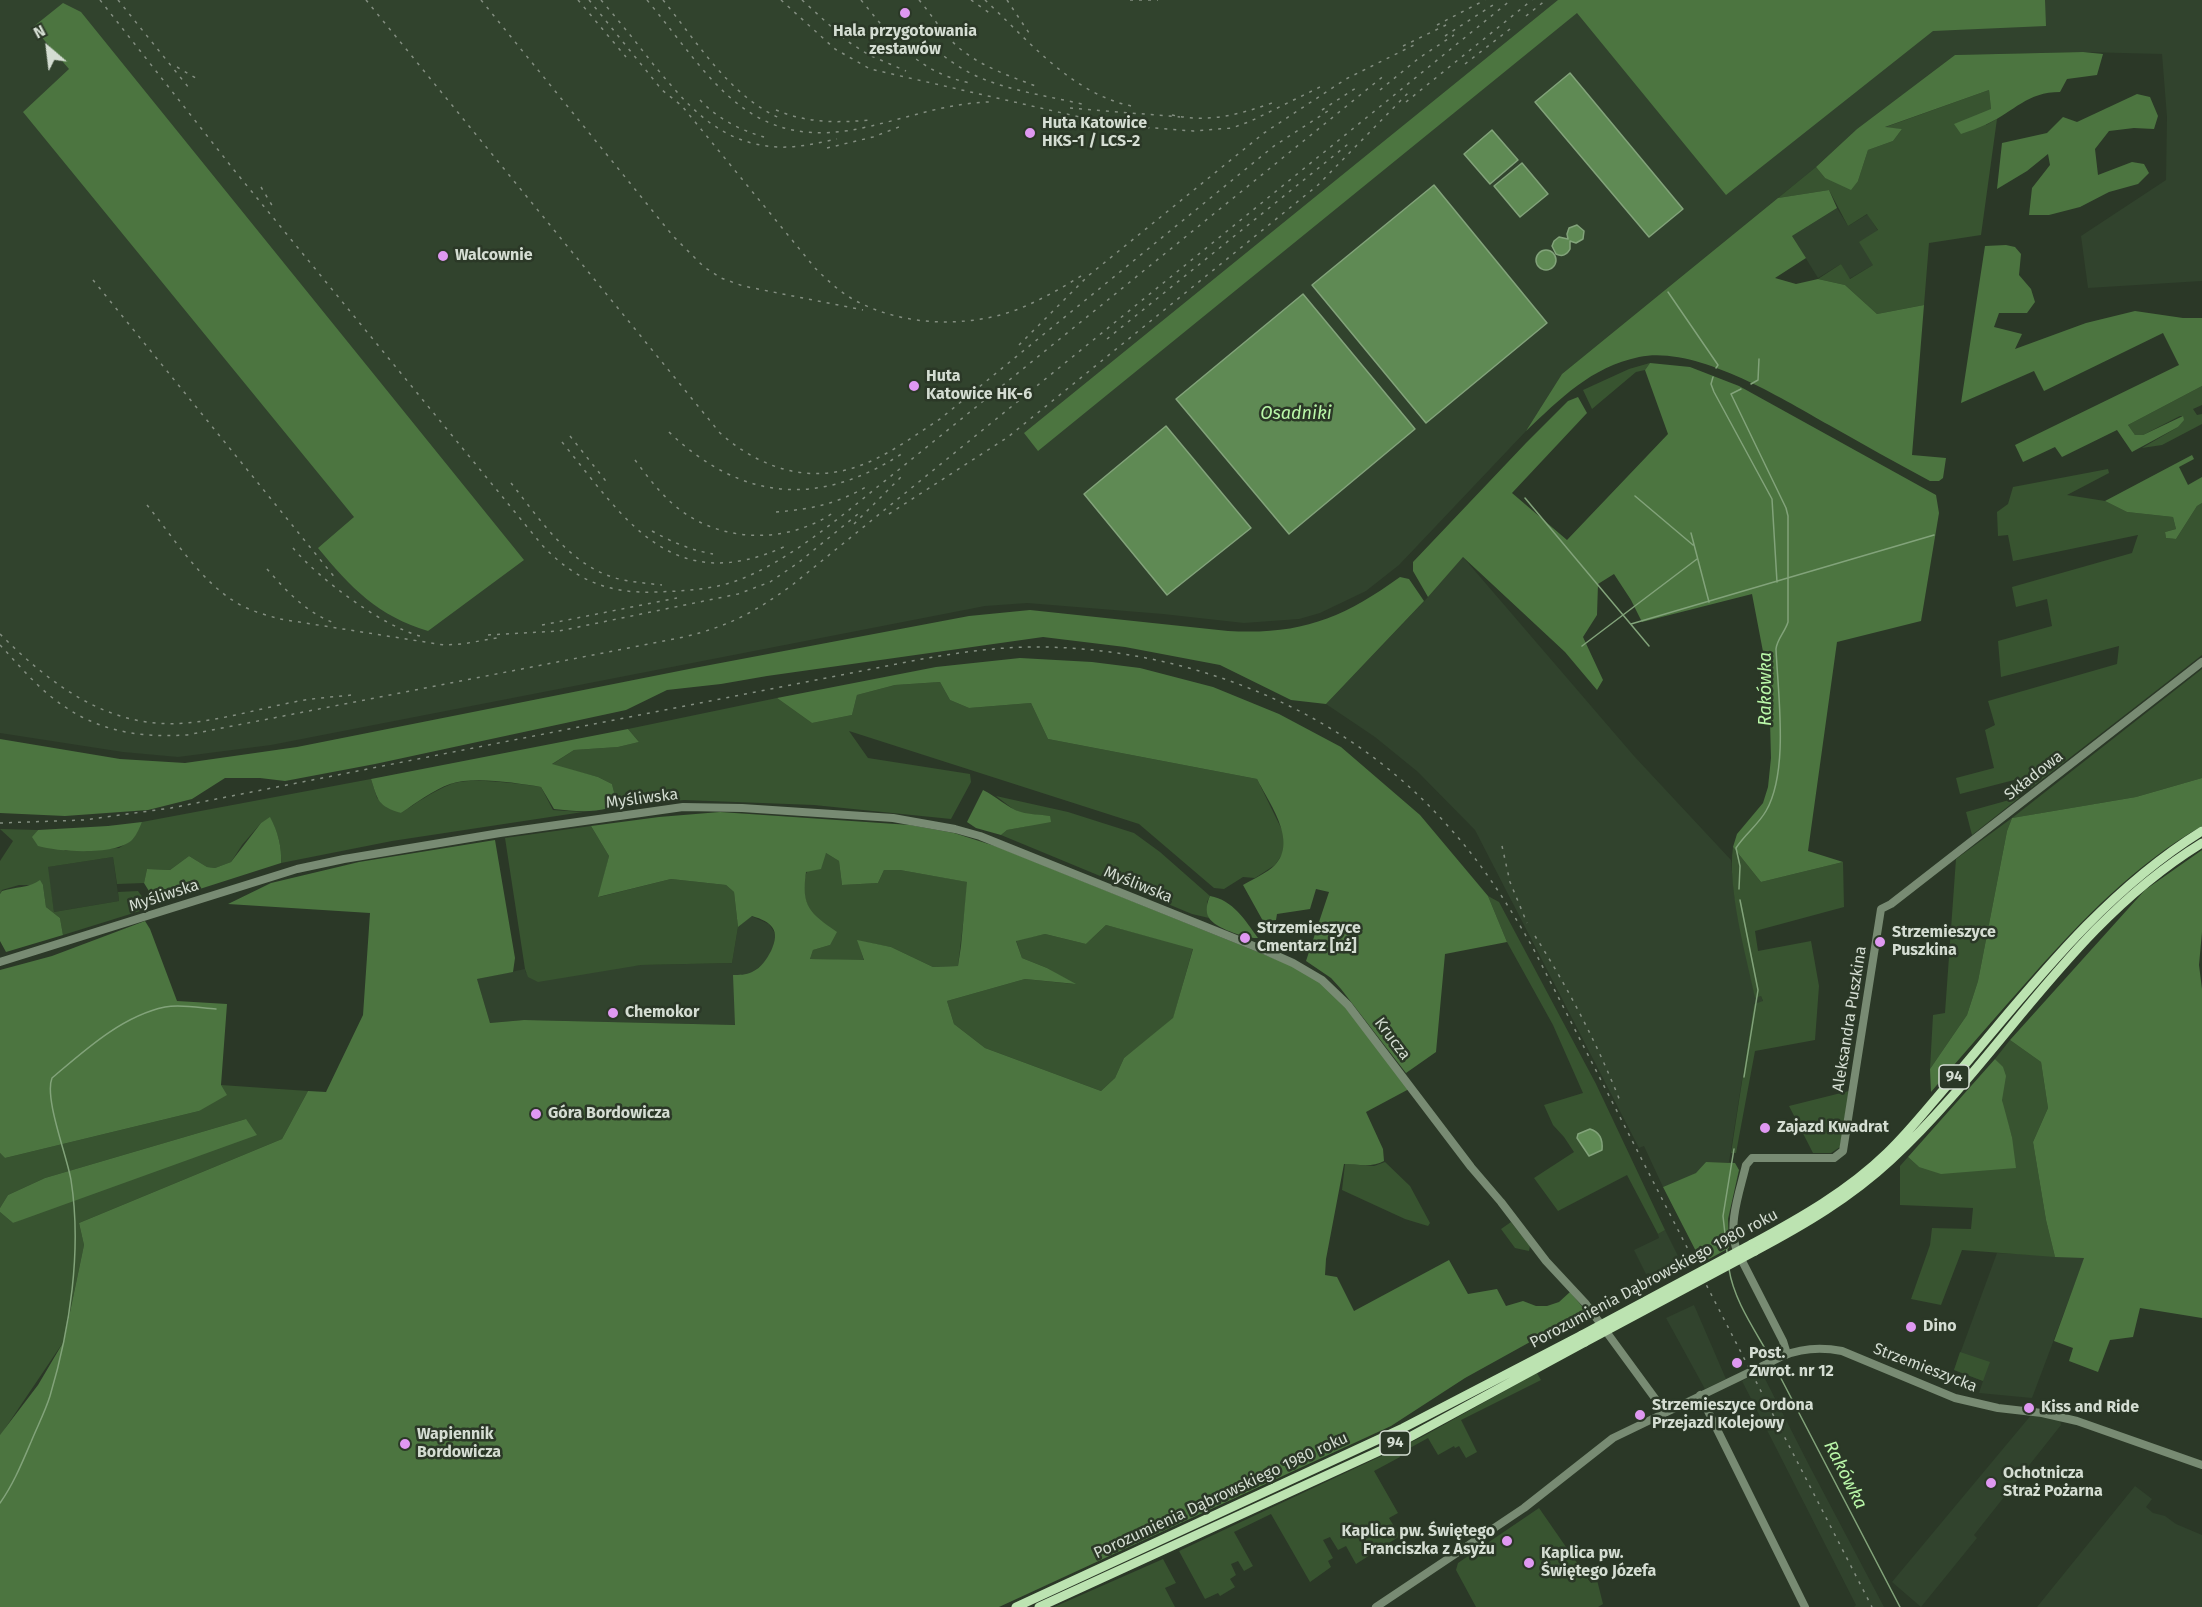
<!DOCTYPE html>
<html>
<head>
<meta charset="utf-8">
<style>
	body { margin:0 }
	#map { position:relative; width:2202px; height:1607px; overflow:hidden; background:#2b3827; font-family:"Fira Sans",sans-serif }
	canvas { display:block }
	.north { position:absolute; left:18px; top:18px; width:60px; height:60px; -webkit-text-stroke:4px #2b3827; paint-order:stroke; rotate:332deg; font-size:16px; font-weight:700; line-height:24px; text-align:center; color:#d4ddd2 }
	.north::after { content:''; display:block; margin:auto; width:21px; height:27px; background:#d4ddd2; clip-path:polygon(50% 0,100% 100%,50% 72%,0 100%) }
</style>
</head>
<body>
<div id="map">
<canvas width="2202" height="1607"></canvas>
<div class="north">N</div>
</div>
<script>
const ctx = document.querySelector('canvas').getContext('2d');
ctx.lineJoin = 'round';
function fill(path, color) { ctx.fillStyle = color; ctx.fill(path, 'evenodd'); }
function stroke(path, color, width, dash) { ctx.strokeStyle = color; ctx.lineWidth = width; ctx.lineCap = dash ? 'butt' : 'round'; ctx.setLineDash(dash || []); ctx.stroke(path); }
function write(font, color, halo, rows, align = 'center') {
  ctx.font = font + ' "Fira Sans",sans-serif'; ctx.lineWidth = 5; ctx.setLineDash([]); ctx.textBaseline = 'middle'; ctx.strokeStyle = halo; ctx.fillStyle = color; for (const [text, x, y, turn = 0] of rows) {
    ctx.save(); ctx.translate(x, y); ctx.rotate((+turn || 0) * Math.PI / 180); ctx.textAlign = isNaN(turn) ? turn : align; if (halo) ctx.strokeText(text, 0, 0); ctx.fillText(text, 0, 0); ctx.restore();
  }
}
const built = new Path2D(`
	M0,0H2202V281L2088,288L2081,236L2166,180L2167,117L2162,54L2083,52L1955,55L1857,129L1816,167L1562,374L1526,431L1399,565L1366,591L1320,613L1299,619L1244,623L1163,614L1027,603L985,606L271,745L178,757L123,752L0,733Z
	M1837,208L1848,226L1868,214L1878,231L1873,265L1849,279L1841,264L1818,278L1792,236Z
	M1463,557L1634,756L1731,860L1734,894L1755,997L1761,996L1763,1002L1754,1004L1729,1162H1706L1697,1173L1663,1187L1644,1146L1639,1148L1475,830L1418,772L1375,737L1326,704L1428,597Z
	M113,857L119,901L54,912L47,867Z
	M751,916L769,924L776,935L777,939L766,962L750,974L735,1007L736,1025L524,1020L490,1023L477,979L525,969L526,973L641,965L732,963L738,927Z
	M1665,1230L1685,1270L1655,1285L1649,1273L1646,1274L1634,1250L1659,1238L1658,1234Z
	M1997,1253L2085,1257L2032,1398L1979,1393L1983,1381L1954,1370Z
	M1694,1305L1726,1379L1705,1389L1666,1318Z
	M1761,1371L1810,1467L1884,1607H1854L1856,1605L1742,1381Z
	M2032,1414L2060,1420L2061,1425L1974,1535L1977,1538L1921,1607L1892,1582Z
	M2135,1486L2152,1499L2146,1507L2153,1513L2165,1516L2176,1524L2202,1535V1607H2037Z`);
const green = new Path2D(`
	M1989,90L1991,109L1986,125L1997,119L1981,235L1929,243L1924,305L1877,314L1845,285L1818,279L1841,264L1850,279L1873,265L1859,242L1878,230L1867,214L1848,226L1829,190L1778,198L1816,167L1825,178L1858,181L1868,150L1893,141L1902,129L1883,128Z
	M1650,363L1645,370L1636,372L1592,409L1583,390L1629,369Z
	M2202,386V405L2193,409L2197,415L2202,414V424L2162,445L2142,448L2178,427L2183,416H2180L2143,435H2135L2128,425Z
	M2108,469L2109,473L2067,495L2105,501L2127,512L2173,517L2176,529L2165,532L2166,538L2176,539L2197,506L2202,503V655L2031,788L2027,786L2019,787L2018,779L1960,794L1956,778L1994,768L1985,730L1995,725L1988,701L2117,664L2119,646L2001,677L1998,641L2052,626L2047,599L2016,607L2012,587L2132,553L2138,535L2013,561L2008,535L1998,536L1997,512L2008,504L2013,487Z
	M2202,669V778L2136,797L2012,818L2007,831L1978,981L1967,1015L1930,1069L1933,1015L1945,1013L1956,859L2012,818Z
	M940,682L950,700L969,708L1031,703L1048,739L1257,779L1284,834L1285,850L1275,865L1255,878L1243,877L1224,889L1214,888L1139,824L849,731L868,758L970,774L971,782L951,819L814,805L684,800L609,808L614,792L612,784L598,777L551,765L574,750L618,747L639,742L628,729L777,698L812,723L852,715L857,695L895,685Z
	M371,779L377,798L401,813C416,803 432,792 449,785C469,776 518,784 541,787L553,810L583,812L392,841L281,863C282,848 278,831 270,818L261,823L242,845L231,862L215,868L207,867L189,856L170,870L147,869L144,883L117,884L113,857L48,867L54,912L119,901L118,892L138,891L143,898L140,911L63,935L60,918L46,907L43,885H19L2,890L0,894V861L13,841L0,829L38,830L33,837L66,851L119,848L133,839L142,822Z
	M996,796L1068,812L1134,833L1160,852L1210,896L1207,902L1209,918L1192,914L1001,835L1007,830L1028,826L1050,816L1024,814L1013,809Z
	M2020,797L1972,835L1966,812Z
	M591,826L609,856L599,897L671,879L726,885L734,892L738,927L732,963L641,965L538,982L528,977L525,969L505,838Z
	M1733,847L1761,882L1843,862L1844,907L1755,931L1758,951L1811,941L1819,986L1815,1040L1755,1051L1736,1153H1731L1754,1004L1763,1001L1761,996L1755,998C1746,955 1727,888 1733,847Z
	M826,853L839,861L842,885L878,883L884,870H900L968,882L958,966L933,967L891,947L858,941L864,961L810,959L813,950L830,945C818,925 797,899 806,874C809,866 820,859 826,853Z
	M1488,896L1499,902L1596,1084L1665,1230L1658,1234L1627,1175L1558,1211L1534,1178L1574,1152L1564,1137L1553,1125L1544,1105L1583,1093L1553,1025L1507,942Z
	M1106,925L1193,948L1173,1019L1124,1058L1115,1078L1101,1091L985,1048L954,1024L947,1001L1025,979L1074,984L1047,968L1022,958L1016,940L1045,934L1086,944Z
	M2010,1040L2041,1062L2048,1108L2033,1142L2046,1220L2055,1257L1962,1250L1941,1305L1911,1299L1930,1245L1932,1228L1971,1229L1973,1208L1900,1205V1166L1908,1157L1919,1167L2012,1137C2009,1125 2002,1111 2002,1099C2002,1080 2011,1075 1995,1059Z
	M221,1085L308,1091L282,1139L79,1223L84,1245L64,1341L0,1436V1212L13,1223L246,1119L45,1178L8,1195L0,1208V1153L5,1158L199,1111Z
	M1849,1091L1840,1147L1831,1153H1813L1789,1106Z
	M1385,1162L1410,1186L1430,1223L1428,1226L1405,1219L1342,1190L1345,1164L1374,1166Z
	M1511,1222L1530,1246L1529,1251L1515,1248L1501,1229Z
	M1960,1352L1990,1362L1983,1381L1954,1370Z
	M1537,1373L1541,1380L1461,1420L1477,1452L1466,1458L1459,1446L1455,1448L1454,1446L1438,1455L1428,1438L1399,1454L1400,1457L1374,1471L1398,1513L1389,1518L1400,1536L1356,1564L1346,1546L1338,1550L1330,1537L1323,1540L1333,1558L1328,1561L1331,1567L1310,1582L1271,1514L1234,1532L1253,1566L1244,1571L1238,1561L1231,1564L1236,1575L1230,1579L1235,1587L1220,1596L1218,1593L1205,1599L1179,1551L1422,1437Z
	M1539,1508L1591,1583L1597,1580L1603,1604L1598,1607H1476L1456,1570L1458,1563Z
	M1163,1559L1176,1583L1165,1588L1175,1607H1054Z`);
const forest = new Path2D(`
	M1558,0H2045L2046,26L1933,31L1726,195L1577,13L1038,451L1024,433Z
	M63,3L81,12L524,560L428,631C378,616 351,588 318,548L354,517L23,112L69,69L33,27Z
	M2083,52L2103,54L2097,75L2067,79L2060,92C2027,92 2015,111 1987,124C1979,128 1969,131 1961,134L1954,124L1991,109L1989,90L1885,127L1902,129L1893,141L1868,150L1858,181L1851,190L1825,178L1816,167L1857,129L1955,55Z
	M2137,94L2150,97L2158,116L2154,129L2134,128L2109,131L2095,149L2098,175L2132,162L2144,164L2149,173L2138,184L2109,192L2080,207L2049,215H2029L2032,188L2050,165L2048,154L2027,171L1997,189L2002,143L2047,133L2063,117L2077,122Z
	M1829,190L1837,208L1792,236L1806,258L1775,278L1796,284L1818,279L1845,285L1877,314L1924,305L1912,455L1946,458L1943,478L1939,481H1930C1896,463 1863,444 1829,425C1781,398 1696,345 1639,357C1591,367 1560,399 1526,431L1562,374L1778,198Z
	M2006,245L2015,247L2021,254L2019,275L2031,289L2035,302L2027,313H1999L1994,327L2022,334L2015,349L2086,323L2135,311L2183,318H2202V386L2128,425L2135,435H2143L2183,416L2184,420L2178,427L2132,452L2117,430L2062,457L2055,447L2023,462L2015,445L2179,365L2163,333L2044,391L2034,371L1961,403L1985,246Z
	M1650,363L1690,367L1739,386L1936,495L1939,513L1921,621L1837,642L1808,851L1843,862L1761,882L1733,847L1737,834L1763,803L1768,787L1771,758L1769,683L1752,594L1642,622L1631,600L1614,574L1598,584L1597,615L1583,637L1603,680L1597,690L1565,652L1463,557L1428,597L1413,571V562L1526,443L1568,401L1578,397L1587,413L1512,493L1567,540L1668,434L1645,370Z
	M2192,455L2194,459L2179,467L2188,485L2202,477V503L2197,506L2176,539L2166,538L2165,532L2176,529L2173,517L2127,512L2105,501Z
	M1400,577L1409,579L1424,601L1326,704L1291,700L1220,665L1125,647L1043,637L767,676L721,684L667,690L626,710L375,764L285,781L260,778H225L192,799L148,810L65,816L0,813V739L120,759L185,763L297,747L694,668L969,616L1030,610L1228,631C1300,635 1342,619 1400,577Z
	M1020,658L1092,662L1140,668L1213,687L1279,714L1341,747L1420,815L1488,896L1507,942L1445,954L1436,1052L1406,1073L1341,989L1331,978L1306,961L1329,892L1316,889L1310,909L1277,914L1276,920L1263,921L1243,885C1253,879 1267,873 1275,865C1298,841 1269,803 1257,779L1048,739L1031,703L969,708L950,700L940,682L895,685L857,695L852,715L812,723L777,698L936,667Z
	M628,729L639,742L618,747L574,750L552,764L598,777L612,784L614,792L609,808C590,813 573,811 554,809L541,787C516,783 474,776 450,784C433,790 416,803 401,813C378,806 378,801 371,779Z
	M2202,778V826C2135,864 2083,919 2032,976C1998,1014 1964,1053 1931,1092L1930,1069L1967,1015L1978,981L2007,831L2012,818L2136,797Z
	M983,790C996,796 1007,808 1021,812C1030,815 1040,814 1050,816L1051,822L1007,830L1001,835L976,828L967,822Z
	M720,812L910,825L954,833L998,847L1290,965L1321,983L1338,998L1409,1089L1366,1112L1383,1149L1384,1161C1372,1168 1357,1164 1344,1164L1326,1259L1325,1275L1337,1277L1354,1311L1449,1260L1468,1294L1497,1289L1506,1306L1523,1301L1536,1306H1547L1559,1302L1570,1292L1586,1311L1465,1378L1391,1426L999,1607H0V1435L38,1385L64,1341L84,1245L79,1223L282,1139L308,1091L326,1092L363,1015L370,913L228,904L271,883L359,862L495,840L515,958L513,972L477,979L490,1023L524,1020L735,1025L733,975C739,975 746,975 752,972C762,967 766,960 771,951C781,930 772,922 752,916L738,927L734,892L726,885L671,879L598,897L609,856L591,826L659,817ZM826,853L839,861L842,885L878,883L884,870H900L967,882L961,946L958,966L933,967L891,947L857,940L864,960L810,959L813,950L830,945L837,932C810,913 801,907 806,872L821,869ZM1106,925L1193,949L1173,1018L1124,1058L1115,1078L1101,1091L985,1048L954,1024L947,1001L1025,979L1076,984L1047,968L1022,958L1016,941L1045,934L1086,944Z
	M270,817C278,831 282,848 281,863L156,903L151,902L152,896L144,883L147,869L170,870L189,856L207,867L215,868L231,862L261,823Z
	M142,822C140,827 137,834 133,839C117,856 59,852 38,846L32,837L38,830L108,826Z
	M2202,850V932L2199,965L2202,989V1318L2140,1308L2133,1337L2110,1340L2098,1372L2069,1361L2073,1348L2054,1341L2084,1258L2055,1257L2046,1220L2033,1142L2048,1108L2041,1062L2010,1040L2145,890Z
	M40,880L43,885L46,907L60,918L63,935L6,952L0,941V894L2,891C14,887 30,888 40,880Z
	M1210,896C1233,900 1245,920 1258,938C1247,939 1215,928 1209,918C1205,912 1207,902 1210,896Z
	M145,921L150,929L177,1001L227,1004L221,1085L227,1095L199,1111L5,1158L0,1153V970L52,956Z
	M1995,1059L2003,1067L2006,1076L2002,1100L2012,1137L2016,1168L1941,1174L1919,1167L1908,1157Z
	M246,1119L257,1135L13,1223L0,1212V1208L8,1195L45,1178Z
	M1706,1162L1735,1163L1739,1170L1728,1219L1729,1248L1702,1263L1663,1187L1696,1173Z`);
const water = new Path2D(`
	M1570,73L1683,209L1649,237L1535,102Z
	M1492,130L1518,160L1490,184L1464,154Z
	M1522,163L1548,194L1520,217L1494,186Z
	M1434,185L1547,323L1426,423L1312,285Z
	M1577,225L1584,231L1583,239L1576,243L1570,241V249C1567,255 1562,257 1556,254L1552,246L1554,241L1559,237L1568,239L1567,234L1569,228Z
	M1536 260a10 10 0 1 1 20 0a10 10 0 1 1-20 0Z
	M1303,294L1415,429L1289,534L1176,399Z
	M1166,426L1251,528L1167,595L1084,494Z
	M1590,1129C1600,1132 1603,1140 1602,1150L1589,1156L1577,1138L1578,1134Z`);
const stream = new Path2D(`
	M1668,292L1718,365L1716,368
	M1713,377L1711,384L1714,392L1772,499L1777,582
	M1751,384L1758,380L1759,359
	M1635,496L1693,545
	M1525,498L1649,646
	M1691,533L1709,602
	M1631,624L1934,535
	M1582,646L1697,559
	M1739,889L1740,866L1736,848C1745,834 1758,825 1766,811C1789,771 1778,695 1776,649C1777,639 1785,632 1788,622V516L1786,508L1731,394L1741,389
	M1740,900L1758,990L1744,1077
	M1727,1252L1723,1216L1734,1149
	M1729,1269C1734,1301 1755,1330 1771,1359
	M1773,1363L1900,1607
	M0,1503C13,1485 22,1463 31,1442C37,1427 45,1412 50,1396C70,1329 82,1250 71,1180C67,1156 44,1098 52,1078C85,1050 122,1016 165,1007C181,1004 201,1008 216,1009`);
const tertiary = new Path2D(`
	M0,962L297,869L344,859L500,833L683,807L742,808L893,818L955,829L980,836L1266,951L1293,963L1322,980L1348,1005L1471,1167L1501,1202L1546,1261L1586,1304L1665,1412
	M1787,1354L1783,1341L1737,1251C1727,1225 1740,1191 1746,1165L1752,1158H1834L1843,1151L1881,909L1891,904L2202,662
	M1700,1395L1805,1607
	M1376,1607L1524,1508L1613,1438L1783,1356C1802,1348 1821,1347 1842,1351L1955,1398L1998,1408L2042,1413L2077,1421L2202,1465`);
const primary = new Path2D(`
	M1752,1244C1800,1218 1848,1191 1887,1153C1910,1131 1930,1105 1951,1081C2028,991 2099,895 2202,831
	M1755,1251C1804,1225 1850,1198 1891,1160C2001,1058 2070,924 2202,843
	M1016,1607L1403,1428L1582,1335
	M1039,1607L1408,1438L1585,1342`);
const rail = new Path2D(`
	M100,0L234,170L542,545C575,580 608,594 656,592C682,591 708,590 733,582C791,562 848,510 896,472L1386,74
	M118,0L189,88
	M366,0L720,433C763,471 815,486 869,462C894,451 917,434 940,419L1274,146L1331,109
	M481,0L673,236L704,267L721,278L743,286L863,310
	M578,0L626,57
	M589,0L662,90L682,106L815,268C828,281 842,294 858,302C905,326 966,328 1016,310C1039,301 1060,289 1081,276
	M601,0C619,21 636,42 653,64C688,106 719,144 778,147C798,148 817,143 837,139
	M647,0C714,81 750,156 871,126C910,117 952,102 992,102
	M663,0C697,42 731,98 782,119
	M781,0L835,49L870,69L1115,125L1193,131L1232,128L1251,121L1320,87
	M802,0L847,41L869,55L906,71
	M861,0C893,39 917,72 970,83
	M919,0C932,15 943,34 958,47C981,67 1010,76 1038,87
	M971,0L991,14
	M985,0C1028,40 1071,93 1131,106
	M1007,0L1031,36
	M1130,0H1158
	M1526,16L1546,0
	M1437,25L1485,0
	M1445,36L1493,5
	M931,44C972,87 1026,91 1082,104
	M1403,46L1446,25
	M1465,64L1510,29
	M177,67L199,80
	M1380,90L1419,58L1454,35
	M700,100C717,118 739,130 764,137
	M1406,102L1532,0
	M1070,108L1180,117
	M776,110C807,123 837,123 870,120
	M1322,110L1359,86
	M1172,115C1208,123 1238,115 1272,103
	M827,148L873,137L899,127
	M261,187L273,207
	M93,280L336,579
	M1107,339L1352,141
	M1019,345L1088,276L1264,133L1346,79L1414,45
	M669,432C741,501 819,508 903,453
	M570,436L609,485
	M562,442C626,521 672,598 786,546
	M635,460C647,476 659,492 674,505C718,543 785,545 833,513
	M511,483C539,518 567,562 612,577C628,582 645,583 662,585
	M147,505C174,538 200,581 237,603C250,611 266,615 280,619L444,645L462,644L497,638
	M776,512C812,509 838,504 869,485
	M889,514L1008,437L1318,185L1409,92
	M854,524L901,477
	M652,531C672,542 690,550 713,554
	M293,548C319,579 382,626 420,636
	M267,569C287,592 306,612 334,623
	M542,625L677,598
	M0,634C51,685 110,730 186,723C222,720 258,709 294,702C313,698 333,697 352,695
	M488,635L559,631L738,594L770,582L798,563L858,514
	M0,645C16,662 31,680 49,695C91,730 134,738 187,735L684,637C729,626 753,613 791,586L1511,0
	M0,823L84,820L171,808L917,660C960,652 1004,646 1047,647C1197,651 1347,712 1447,825C1481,862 1508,904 1533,948L1872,1607
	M1502,846L1510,882L1527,923
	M1535,936C1567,986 1598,1045 1620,1101`);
const primaryBridge = new Path2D(`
	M1582,1335L1752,1244
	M1585,1342L1755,1251`);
const markers = [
	[905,13,6,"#df98f1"],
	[1030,133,6,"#df98f1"],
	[443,256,6,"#df98f1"],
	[914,386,6,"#df98f1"],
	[1245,938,6,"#df98f1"],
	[1880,942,6,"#df98f1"],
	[613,1013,6,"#df98f1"],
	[536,1114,6,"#df98f1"],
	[1765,1128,6,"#df98f1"],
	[1911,1327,6,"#df98f1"],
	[1737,1363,6,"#df98f1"],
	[2029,1408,6,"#df98f1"],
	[1640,1415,6,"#df98f1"],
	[405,1444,6,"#df98f1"],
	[1991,1483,6,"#df98f1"],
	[1507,1541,6,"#df98f1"],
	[1529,1563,6,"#df98f1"]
];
const shields = [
	[1954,1077,30],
	[1395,1443,30]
];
const shieldNames = [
	["94",1954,1077],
	["94",1395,1443]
];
const poiNames = [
	["Hala przygotowania",905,32,"center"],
	["zestawów",905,50,"center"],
	["Huta Katowice",1042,124],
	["HKS-1 / LCS-2",1042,142],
	["Walcownie",455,256],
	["Huta",926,377],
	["Katowice HK-6",926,395],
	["Strzemieszyce",1257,929],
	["Cmentarz [nż]",1257,947],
	["Strzemieszyce",1892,933],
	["Puszkina",1892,951],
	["Chemokor",625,1013],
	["Góra Bordowicza",548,1114],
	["Zajazd Kwadrat",1777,1128],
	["Dino",1923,1327],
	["Post.",1749,1354],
	["Zwrot. nr 12",1749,1372],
	["Strzemieszyce Ordona",1652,1406],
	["Przejazd Kolejowy",1652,1424],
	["Kiss and Ride",2041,1408],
	["Wapiennik",417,1435],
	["Bordowicza",417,1453],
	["Ochotnicza",2003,1474],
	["Straż Pożarna",2003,1492],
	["Kaplica pw. Świętego",1495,1532,"right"],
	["Franciszka z Asyżu",1495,1550,"right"],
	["Kaplica pw.",1541,1554],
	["Świętego Józefa",1541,1572]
];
const streetNames = [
	["Składowa",2034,776,-38],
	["Myśliwska",642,799,-7],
	["Myśliwska",1138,885,22],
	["Myśliwska",164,896,-18],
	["Aleksandra Puszkina",1850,1019,-81],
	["Krucza",1392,1039,53],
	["Porozumienia Dąbrowskiego 1980 roku",1654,1279,-28],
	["Strzemieszycka",1925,1368,21],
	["Porozumienia Dąbrowskiego 1980 roku",1221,1496,-25]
];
const waterNames = [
	["Osadniki",1296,414],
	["Rakówka",1766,689,-90],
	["Rakówka",1845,1475,63]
];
fill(built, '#31432d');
fill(green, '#385430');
fill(forest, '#4c7540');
fill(water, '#5f8a54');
stroke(water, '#82a37a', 1.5);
stroke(stream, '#82a37a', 1.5);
stroke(tertiary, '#788b73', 8);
stroke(primary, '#bce3b1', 9);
stroke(rail, '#838e80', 1.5, [3, 6]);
stroke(primaryBridge, '#bce3b1', 9);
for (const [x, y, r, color] of markers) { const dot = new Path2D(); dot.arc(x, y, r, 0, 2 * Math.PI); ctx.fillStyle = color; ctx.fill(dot); stroke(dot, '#2b3827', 2); }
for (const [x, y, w] of shields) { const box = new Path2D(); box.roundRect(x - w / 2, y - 12, w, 24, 4.5); ctx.fillStyle = '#2b3827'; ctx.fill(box); stroke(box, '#d4ddd2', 1.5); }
write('bold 15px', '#d4ddd2', null, shieldNames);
write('bold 16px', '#d4ddd2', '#2b3827', poiNames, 'left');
write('16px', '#d4ddd2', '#2b3827', streetNames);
write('italic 18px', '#baf8a9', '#2b3827', waterNames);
</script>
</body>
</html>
